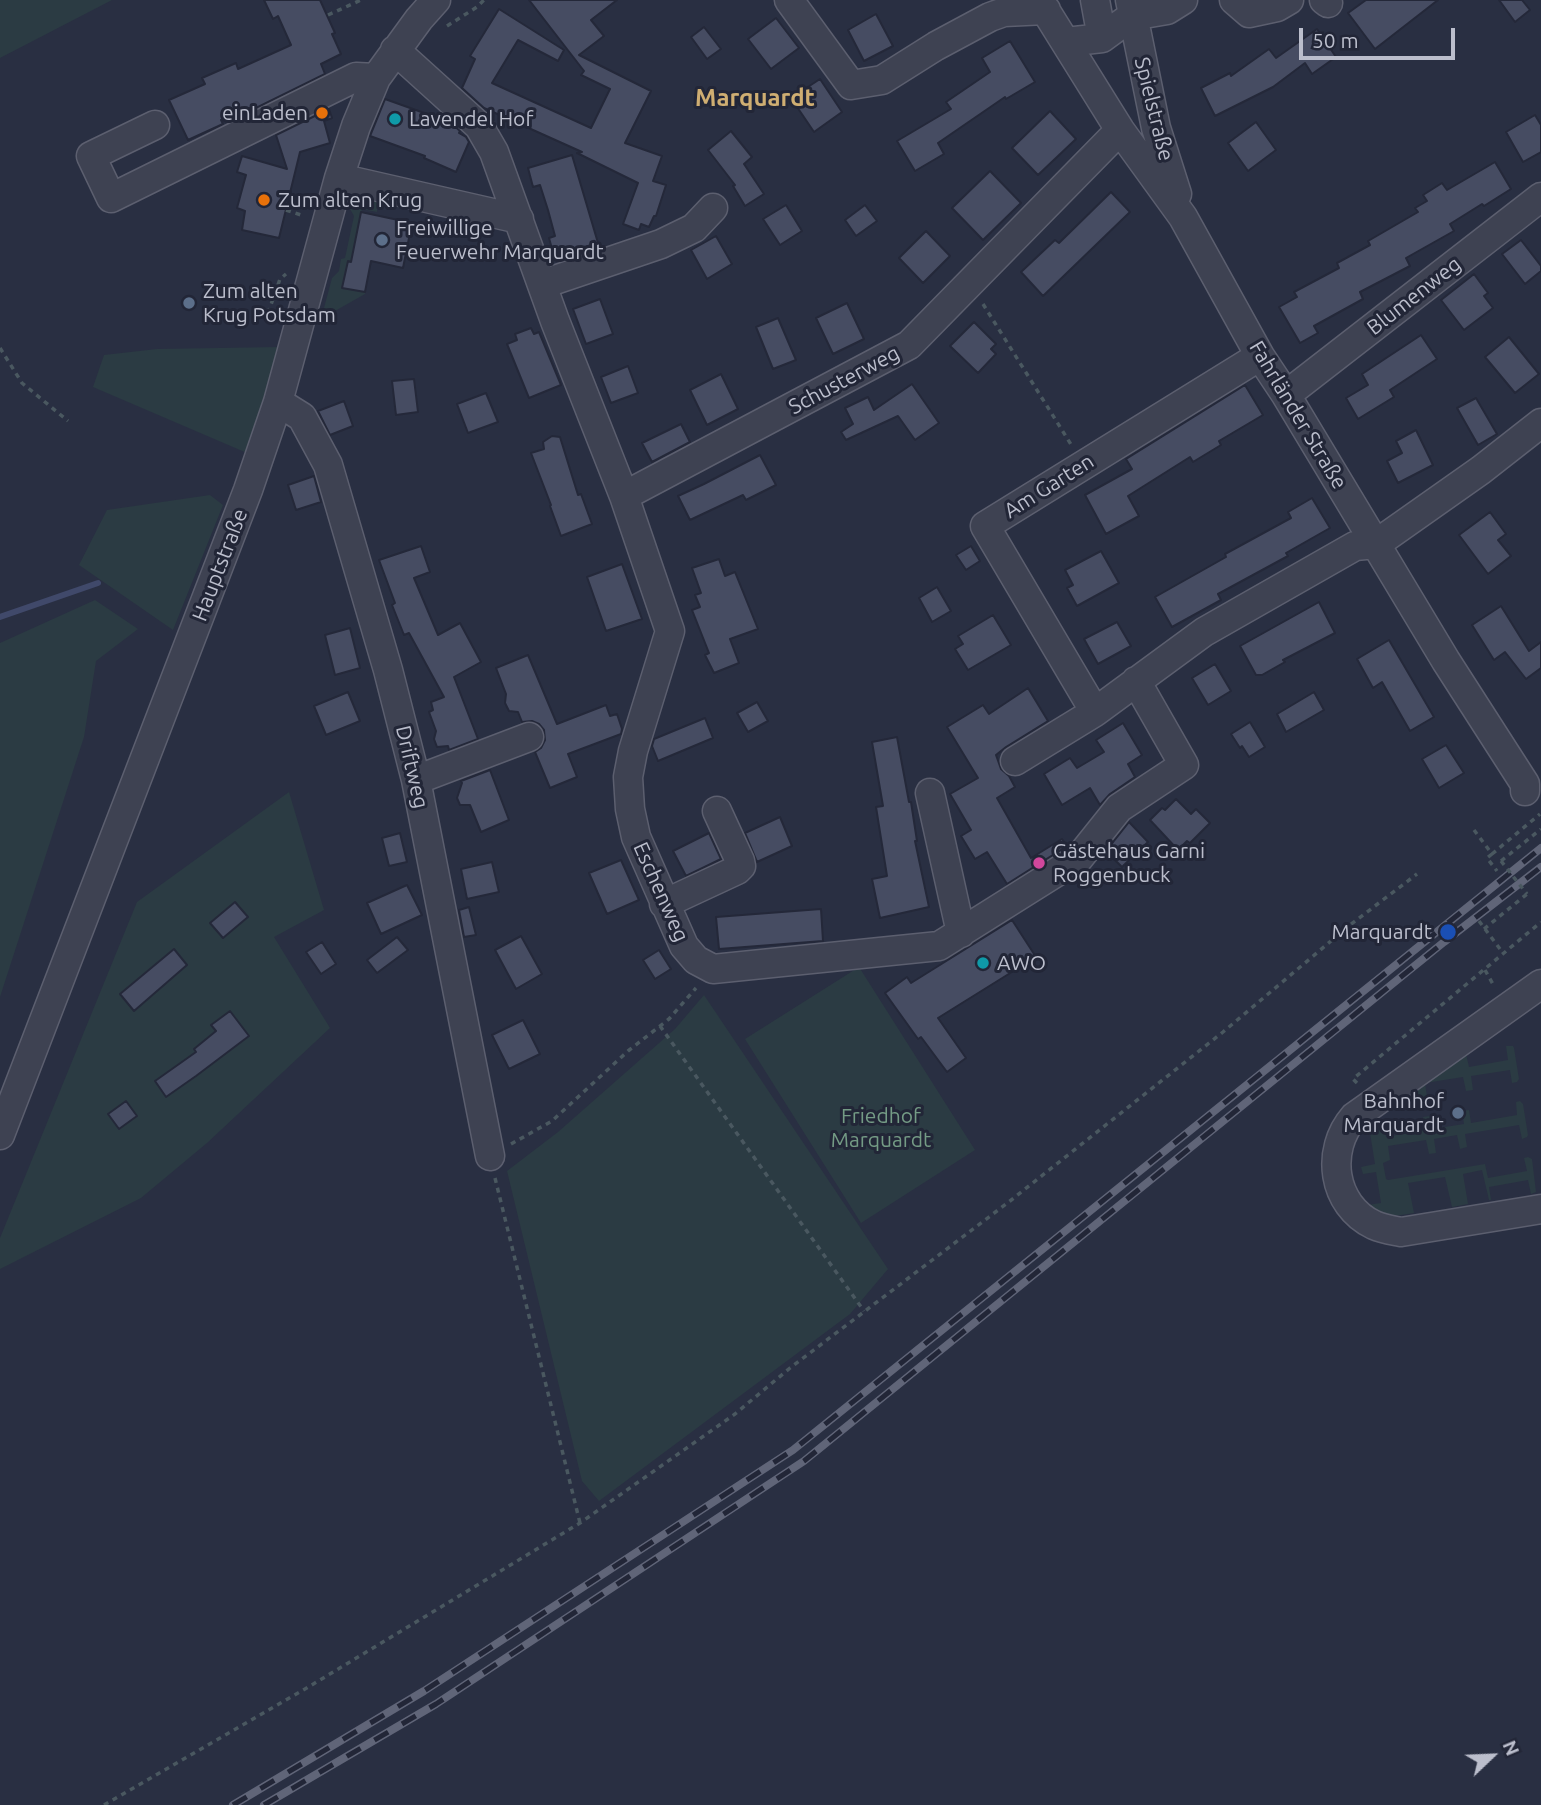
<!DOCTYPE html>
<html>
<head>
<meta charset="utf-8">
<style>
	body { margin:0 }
	#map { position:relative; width:1541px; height:1805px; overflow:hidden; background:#292f42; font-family:Ubuntu,sans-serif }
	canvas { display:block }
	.north { position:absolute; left:1457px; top:1721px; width:70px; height:70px; -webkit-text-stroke:5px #222637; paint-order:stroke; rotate:67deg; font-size:19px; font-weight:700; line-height:28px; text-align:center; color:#bbbecc }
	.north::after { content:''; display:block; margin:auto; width:24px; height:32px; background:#bbbecc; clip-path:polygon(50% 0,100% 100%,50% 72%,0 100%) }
	.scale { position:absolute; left:1299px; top:28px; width:156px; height:32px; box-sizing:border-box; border:4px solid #bbbecc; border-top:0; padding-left:9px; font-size:21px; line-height:24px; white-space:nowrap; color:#bbbecc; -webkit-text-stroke:5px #222637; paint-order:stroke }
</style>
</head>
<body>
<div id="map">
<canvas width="1541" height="1805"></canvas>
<div class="north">N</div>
<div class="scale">50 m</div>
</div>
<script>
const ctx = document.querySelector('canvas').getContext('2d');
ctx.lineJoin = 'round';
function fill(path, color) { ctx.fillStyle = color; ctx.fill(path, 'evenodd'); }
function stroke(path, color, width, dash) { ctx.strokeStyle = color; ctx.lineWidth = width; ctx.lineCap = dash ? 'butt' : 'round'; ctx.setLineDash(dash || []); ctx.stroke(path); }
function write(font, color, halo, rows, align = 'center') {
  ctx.font = font + ' Ubuntu,sans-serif'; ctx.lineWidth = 6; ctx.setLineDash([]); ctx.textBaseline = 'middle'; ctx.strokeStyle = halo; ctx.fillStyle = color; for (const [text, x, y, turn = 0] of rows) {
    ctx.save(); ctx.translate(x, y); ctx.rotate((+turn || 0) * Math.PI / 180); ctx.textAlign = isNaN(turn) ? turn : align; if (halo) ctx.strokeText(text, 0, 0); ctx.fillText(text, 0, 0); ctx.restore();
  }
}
const green = new Path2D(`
	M0,0H112L0,58Z
	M357,192L379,197L377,212L362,209L352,257L354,262L348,261L342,287L365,292V294L335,311H326L324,308L332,278L339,271L341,259L345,258L354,216L350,209Z
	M280,347L247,453L93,387L104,355L157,349Z
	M210,495L223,505L173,630L79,565L107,510Z
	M95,600L138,629L96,661L84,737L0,997V643Z
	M289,792L324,910L274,937L330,1028L207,1143L141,1198L0,1269V1238L137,902Z
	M859,967L975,1150L861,1223L745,1039Z
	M704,995L888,1269L850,1314L599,1501L582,1481L507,1171L558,1132L675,1029Z
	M1506,1046H1513L1514,1048L1519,1079L1517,1082L1512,1083L1510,1070L1471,1076L1473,1090L1466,1091L1463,1077L1425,1083L1427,1097L1399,1102L1466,1054L1469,1067L1508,1060Z
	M1520,1101L1523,1104L1528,1135L1527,1137L1522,1139L1519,1125L1465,1134L1467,1147L1460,1149L1457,1135L1434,1139L1436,1153L1429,1154L1426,1140L1388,1146L1390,1160L1383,1163L1386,1179L1388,1180L1485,1164L1488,1178L1527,1171L1524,1158L1528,1157L1532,1159L1536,1192L1531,1194L1528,1180L1489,1187L1491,1200H1489L1482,1170L1463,1174L1468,1204L1452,1207L1445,1177L1408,1183L1414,1213L1388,1217L1367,1205L1381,1203L1376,1172L1363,1174L1361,1167L1375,1164L1370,1133L1356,1135L1353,1129L1383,1124L1386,1137L1424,1130L1423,1117L1430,1116L1432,1129L1464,1124L1462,1111L1469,1110L1471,1123L1517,1115L1516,1102Z`);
const stream = new Path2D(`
	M0,617L98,583`);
const building = new Path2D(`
	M264,0H320L335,33L332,34L341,54L321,64L325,74L254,109L255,106L221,120L223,124L188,140L169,100L205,84L202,78L236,63L238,69L291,45L278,16L273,19Z
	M529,0H617L591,20L604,36L579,55L651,91L625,143L662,156L653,181L666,185L656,216H654L649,227L641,224L639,230L623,224L638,183L577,153L582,152L484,108L462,88L475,59L470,56L499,9L564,50L558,61L518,40L492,83L591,128L610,89L581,75L584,71Z
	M1366,0H1438L1375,49L1348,13Z
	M1499,0H1522L1530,10L1515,22Z
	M876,14L893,46L864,61L848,30Z
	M776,18L799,48L771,69L748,39Z
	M704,27L721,49L707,59L691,37Z
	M1317,29L1336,57L1312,74L1305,63L1273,87L1215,116L1201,88L1230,73L1231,76L1269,49L1276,58Z
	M1010,41L1035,82L1006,99L1005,97L938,143L944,154L915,171L897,141L951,109L946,102L990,72L982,58Z
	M820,79L842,112L814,132L791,98Z
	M385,99L441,119L443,116L460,131L459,133L466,137L469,142L456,172L424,158L425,156L370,136Z
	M329,109L332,118L324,121L330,143L300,152L279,238L242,230L245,211L237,208L246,175L237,172L242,156L287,169L276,135Z
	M1050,111L1076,139L1038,175L1012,148Z
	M1535,115L1541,125V152L1523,162L1506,132Z
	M1256,122L1276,150L1248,171L1228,143Z
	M731,131L752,157L744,164L764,194L745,206L733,186L735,185L708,150Z
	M572,155L598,243L554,256L549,238L555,236L548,210L540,185L533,187L528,168Z
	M1495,162L1511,189L1484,206L1482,204L1450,224L1454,231L1406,258L1410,266L1360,292L1363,299L1314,326L1318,333L1300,343L1279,307L1297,297L1294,292L1339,268L1337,263L1370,245L1368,241L1418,212L1415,208L1427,201L1423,195L1442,183L1447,190Z
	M990,171L1021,203L983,240L952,208Z
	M1111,192L1130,212L1043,296L1021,272L1055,240L1059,243Z
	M786,205L802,231L780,245L763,219Z
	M865,205L877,221L856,236L845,220Z
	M361,212L412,223L403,268L371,261L365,292L342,288L348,261L351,262Z
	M926,231L950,256L923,283L899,258Z
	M716,236L732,264L707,279L691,250Z
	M1521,240L1541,266V271L1525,284L1502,254Z
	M1474,274L1488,293L1484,296L1493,308L1464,330L1441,300Z
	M600,299L613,334L586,344L573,309Z
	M847,303L864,339L833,354L816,318Z
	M778,318L796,360L773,369L756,327Z
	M974,322L996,344L991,349L996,354L978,373L950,346Z
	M531,328L534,334L539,332L561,385L529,398L507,344L517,340L515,334Z
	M1421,335L1437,359L1390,390L1394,397L1358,419L1346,398L1368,385L1362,374Z
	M1509,337L1539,374L1515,393L1485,357Z
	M628,366L638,393L611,403L601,377Z
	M721,374L738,409L707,425L690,390Z
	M414,379L418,412L396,415L392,381Z
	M912,384L939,423L915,440L898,416L846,440L841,432L853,424L845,408L868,397L874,410Z
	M1245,385L1263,415L1219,441L1221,445L1193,462L1190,457L1128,496L1139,516L1106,534L1085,495L1132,469L1126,459Z
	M486,393L498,422L468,433L457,404Z
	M1476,398L1497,434L1478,445L1457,408Z
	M344,401L353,426L330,435L318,411Z
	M681,424L690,442L652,462L642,443Z
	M1416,430L1433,465L1398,483L1387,461L1402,453L1396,441Z
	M552,436L560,437L578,495L581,494L592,524L561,536L550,506L551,505L531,453L544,449L543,442Z
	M760,455L776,485L746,500L743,495L690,520L678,496L704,484Z
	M314,476L321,502L296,510L288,485Z
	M1312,498L1330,528L1286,553L1288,556L1218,594L1221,600L1172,627L1155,597L1226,557L1225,554L1291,518L1288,512Z
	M1490,512L1506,534L1498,540L1511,556L1488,574L1459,535Z
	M421,546L430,572L414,578L438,635L460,623L481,662L454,677L478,739L449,750L448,746L437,747L434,739L436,731L429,712L433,710L431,702L444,697L409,633L404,635L392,605L395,603L379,560Z
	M971,546L980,561L966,570L956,555Z
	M1101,551L1119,583L1077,606L1067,588L1073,585L1065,570Z
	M719,559L725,576L735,572L758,629L730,639L739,663L714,673L705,655L709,653L692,610L700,607L695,595L701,593L692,568Z
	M622,564L642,619L606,631L587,577Z
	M937,587L951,611L932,622L919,598Z
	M1319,602L1335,633L1283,660L1285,662L1262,675H1256L1240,646Z
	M1501,606L1529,651L1541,642V668L1526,679L1505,652L1494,660L1472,625Z
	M993,615L1011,645L968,670L955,649L963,644L958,636Z
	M1117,622L1131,646L1098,664L1084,639Z
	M350,628L360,668L335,675L325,635Z
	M1389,640L1434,717L1410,731L1382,682L1373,688L1357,659Z
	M528,655L557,724L606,705L610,716L617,714L622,729L621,734L568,754L577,777L550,788L535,752L541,748L545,740L544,730L539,724L532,721L522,722L518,712L509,711L505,703L506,694L496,668Z
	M1215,664L1231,691L1208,705L1192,678Z
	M1028,688L1048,721L1006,747L996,755L1001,769L1009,776L1015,787L997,798L1031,858L1062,839L1067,846L1007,884L987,852L975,859L961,836L971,830L950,794L978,778L947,727L983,705L989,714Z
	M348,692L360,721L326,735L314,706Z
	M1314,692L1324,710L1286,732L1277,714Z
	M757,702L768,721L748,732L737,713Z
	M705,718L713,738L658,761L652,746L654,739Z
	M1250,722L1265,747L1249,757L1242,746L1240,748L1231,734Z
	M1123,723L1142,755L1128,764L1135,777L1110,794L1100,805L1090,788L1062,805L1044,774L1070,758L1077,768L1104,752L1096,740Z
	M897,737L909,802H911L917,841H915L929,907L880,918L872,879L887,876L876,807L883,806L872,742Z
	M1446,745L1464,773L1439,788L1422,759Z
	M490,770L509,820L481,832L470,805H460L457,798L462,783L461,781Z
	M1176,799L1191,814L1196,809L1210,823L1190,843L1187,841L1178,850L1150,820L1162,808L1165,810Z
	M780,817L792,846L757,862L745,833Z
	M1129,822L1148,842L1122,867L1106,851Z
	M400,833L407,862L389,866L382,838Z
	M709,833L721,859L686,876L673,851Z
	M621,860L639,900L607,914L589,873Z
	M492,862L499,892L467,899L461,869Z
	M407,885L422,915L381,934L367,903Z
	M235,902L248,917L223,938L210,923Z
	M469,907L476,935L464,937L459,910Z
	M821,909L823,941L719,949L716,917Z
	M1012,920L1036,957L938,1018L966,1058L947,1072L921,1037L918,1039L885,993L907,977L911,983Z
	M521,936L542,974L516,989L495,950Z
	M397,937L408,950L377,973L367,960Z
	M322,942L336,964L321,974L306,952Z
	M174,949L187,965L134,1011L120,994Z
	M659,950L671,969L655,979L643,960Z
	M230,1011L249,1036L196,1076L166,1097L155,1081L196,1052L194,1049L216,1031L211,1025Z
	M523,1020L540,1054L509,1069L492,1035Z
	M126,1101L137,1116L119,1129L108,1114Z`);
const path = new Path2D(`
	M328,15L361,0
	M447,26L477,7L484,0
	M286,210L304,216
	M983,304L1072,446
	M268,313L280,279L286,274
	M0,348L22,383L68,421
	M1474,830L1492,854L1487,858L1497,871
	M1492,854L1540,814
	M1501,861L1541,829
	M1479,921L1503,953
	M1484,929L1527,894
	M1485,970L1494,986
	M660,1026L864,1311
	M1357,1083L1353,1079L1541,922
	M511,1144L552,1121L628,1051L669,1019L696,988
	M495,1178L580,1523
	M104,1805L305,1689L580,1523L735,1414L790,1368L1010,1201L1223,1032L1350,925L1417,874`);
const minor = new Path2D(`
	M789,0L851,85L882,80L936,46L990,17L1004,12L1046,10
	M1039,0L1120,130L1183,217L1260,356L1286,395L1446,661L1525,784V791
	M1095,0L1102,38
	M1130,0L1156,128L1177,194
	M1234,0L1249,13L1277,7L1289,0
	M1324,0L1328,3
	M1066,42L1102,38L1132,16L1167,10L1183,0
	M395,50L479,126L494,152L555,321L624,496L670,631L633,751L628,777L630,809L636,837L684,946L696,960L713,969L939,946L1079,858L1119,808L1184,765L1136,681
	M155,125L91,156L111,198L356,77L376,78
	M339,178L519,219
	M543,284L661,244L694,228L713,208
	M1286,395L1541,197
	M278,402L302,417L328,465L388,670L416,780L490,1156
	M624,496L909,345L1120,130
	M1095,712L985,526L1260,356
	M1015,761L1095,712L1204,632L1355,546L1376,544L1481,470L1541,423
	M416,780L529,737
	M930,793L961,933
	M664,904L737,870L741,866L740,861L717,811
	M1541,984L1354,1117C1325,1150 1332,1205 1374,1225C1383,1229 1391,1230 1401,1232L1541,1209
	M0,1135L248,490L278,402L339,178L356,126L376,78L419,19L436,0`);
const rail = new Path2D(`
	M233,1805L424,1691L793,1450L1541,848
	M264,1805L436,1704L804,1461L1444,942L1541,867`);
const pathBridge = new Path2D(`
	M1501,861L1527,894`);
const markers = [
	[322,113,7,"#e8710a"],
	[395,119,7,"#0f9aa8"],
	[264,200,7,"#e8710a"],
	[382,240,7,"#5c6f8a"],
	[189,303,7,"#5c6f8a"],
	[1039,863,7,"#d1479c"],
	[1448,932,9,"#1a4fb4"],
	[983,963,7,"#0f9aa8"],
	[1458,1113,7,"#5c6f8a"]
];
const streetNames = [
	["Spielstraße",1154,109,76],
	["Blumenweg",1414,296,-38],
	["Schusterweg",844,380,-28],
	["Fahrländer Straße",1298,415,59],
	["Am Garten",1049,486,-32],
	["Hauptstraße",220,565,-69],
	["Driftweg",412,767,77],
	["Eschenweg",661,892,66]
];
const poiNames = [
	["einLaden",308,113,"right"],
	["Lavendel Hof",409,119],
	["Zum alten Krug",278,200],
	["Freiwillige",396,228],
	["Feuerwehr Marquardt",396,252],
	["Zum alten",203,291],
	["Krug Potsdam",203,315],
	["Gästehaus Garni",1053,851],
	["Roggenbuck",1053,875],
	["Marquardt",1432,932,"right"],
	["AWO",997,963],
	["Bahnhof",1444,1101,"right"],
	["Marquardt",1444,1125,"right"]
];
const parkNames = [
	["Friedhof",881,1116],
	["Marquardt",881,1140]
];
const quarterNames = [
	["Marquardt",755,98]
];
fill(green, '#2b3b43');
stroke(stream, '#40496a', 6);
fill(building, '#464c62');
stroke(building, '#242839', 2);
stroke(minor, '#5c5f6f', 31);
stroke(path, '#4a5860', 3.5, [5, 5]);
stroke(minor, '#3e4252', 28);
stroke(rail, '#606578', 8);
stroke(rail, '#222637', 5, [16]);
stroke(pathBridge, '#4a5860', 3.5, [5, 5]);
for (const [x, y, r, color] of markers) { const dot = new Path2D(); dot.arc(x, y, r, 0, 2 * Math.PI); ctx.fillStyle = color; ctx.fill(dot); stroke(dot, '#222637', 2.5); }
write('21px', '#bbbecc', '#222637', streetNames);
write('21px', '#bbbecc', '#222637', poiNames, 'left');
write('21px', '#749b85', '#222637', parkNames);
write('bold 24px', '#cfae72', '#222637', quarterNames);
</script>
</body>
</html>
